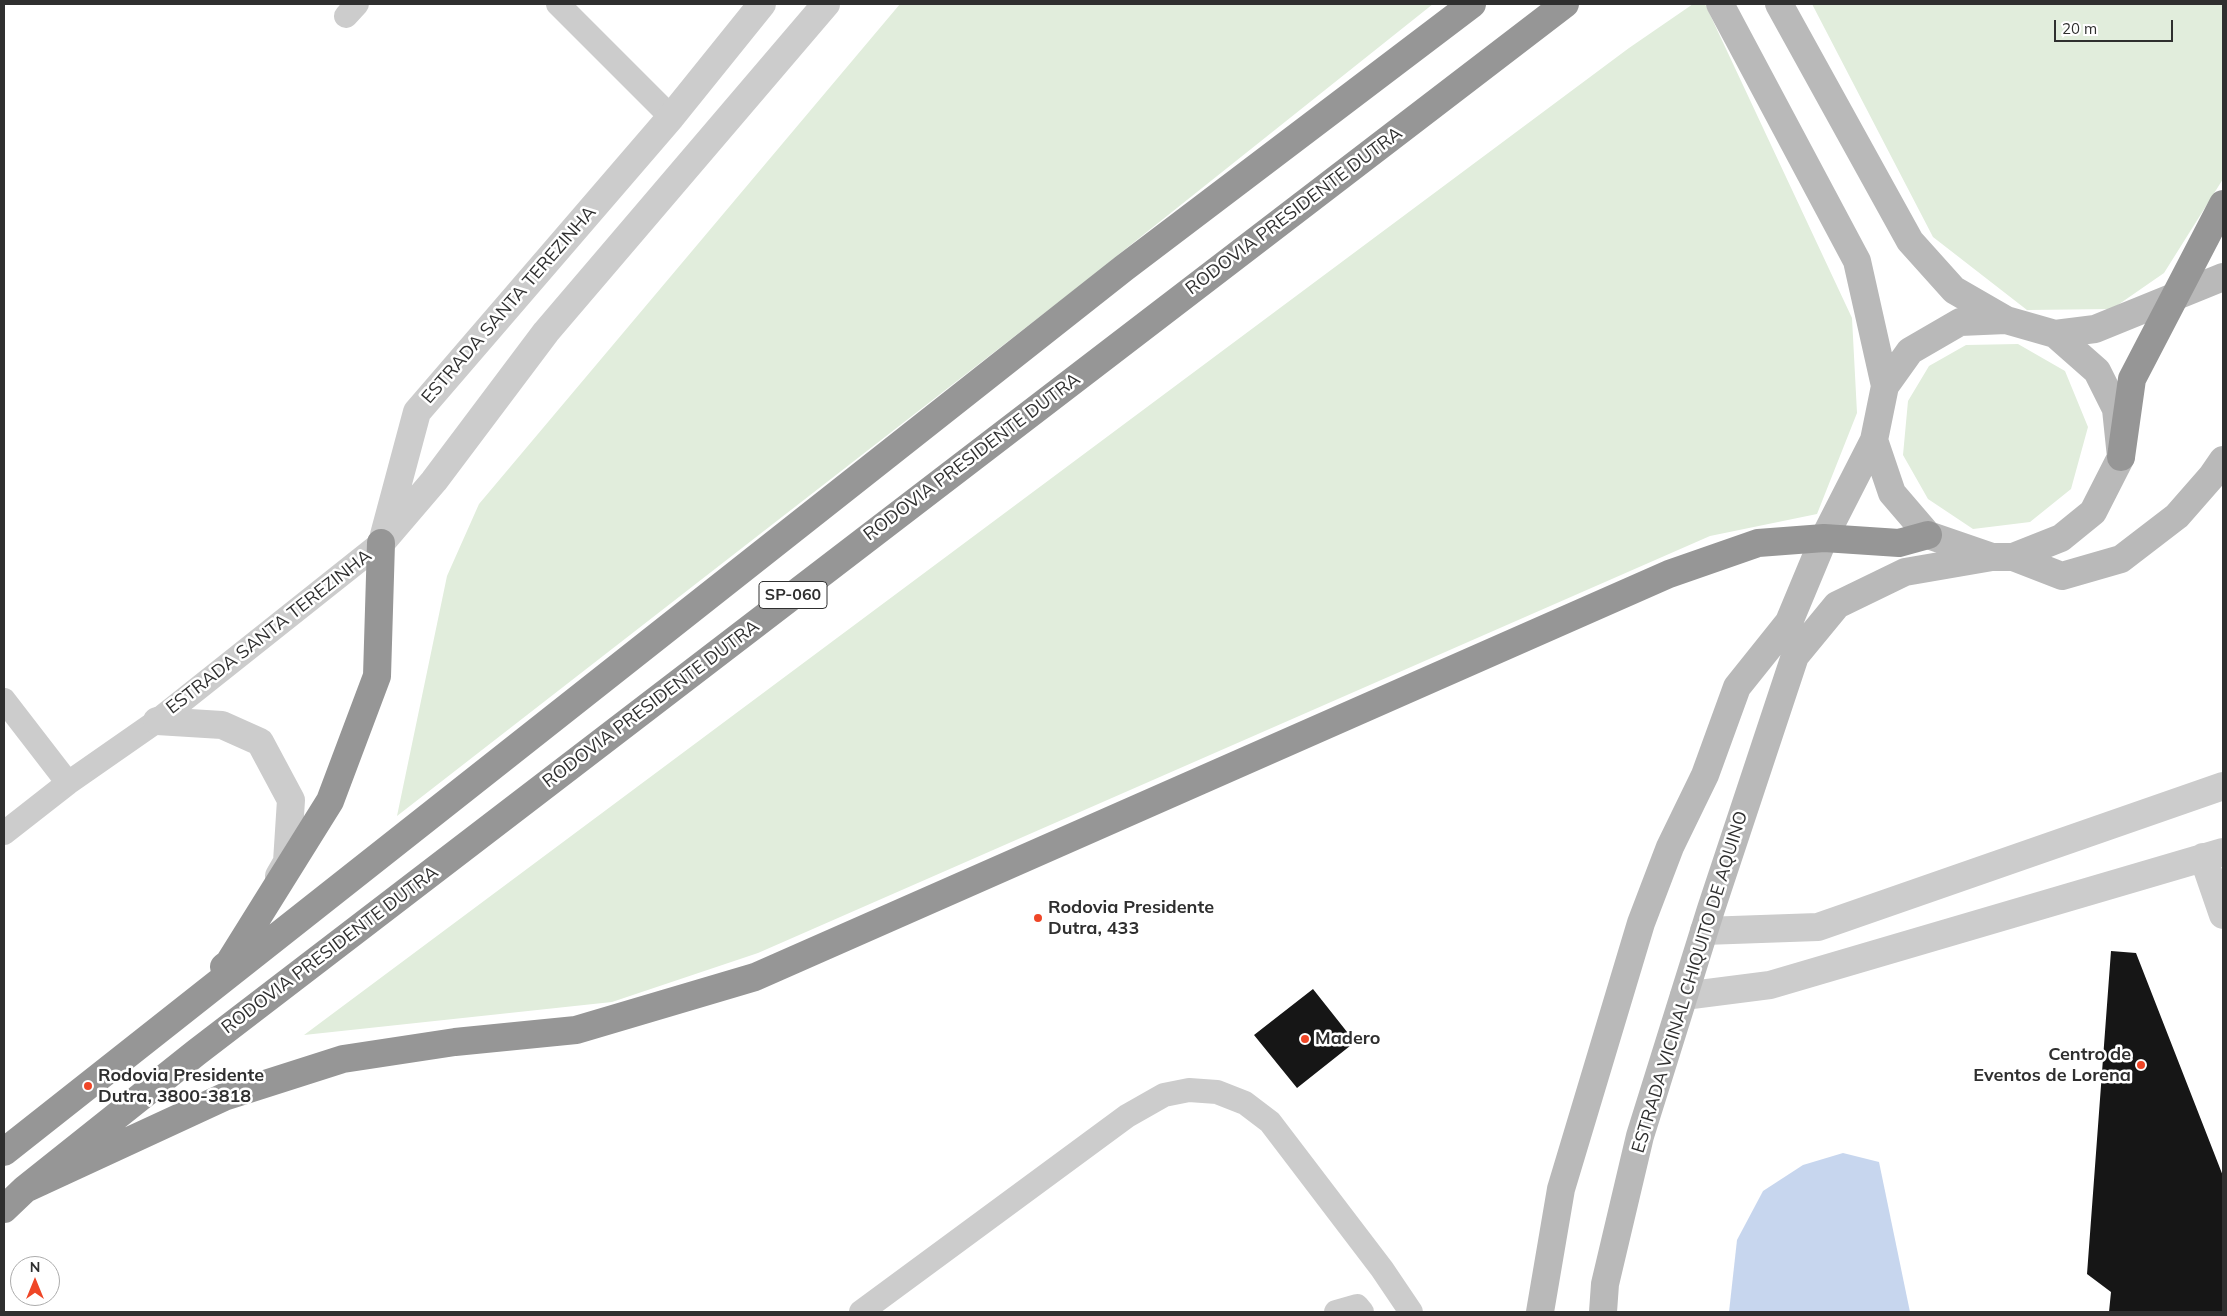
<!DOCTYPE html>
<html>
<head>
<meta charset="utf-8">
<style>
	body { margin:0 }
	#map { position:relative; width:2227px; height:1316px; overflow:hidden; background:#fff; font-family:Mulish,sans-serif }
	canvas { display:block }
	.frame { position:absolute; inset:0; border:5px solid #2f2f2f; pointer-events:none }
	.north { position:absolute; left:10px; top:1256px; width:50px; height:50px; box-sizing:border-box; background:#fff; border:1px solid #acacac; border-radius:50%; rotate:0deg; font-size:14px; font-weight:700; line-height:20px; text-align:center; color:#2f2f2f }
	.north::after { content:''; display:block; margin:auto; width:18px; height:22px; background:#ef4627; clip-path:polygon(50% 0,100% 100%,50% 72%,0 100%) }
	.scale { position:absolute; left:2054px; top:20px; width:119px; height:22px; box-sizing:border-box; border:2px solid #2f2f2f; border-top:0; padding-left:6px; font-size:15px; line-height:18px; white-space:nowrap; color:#2f2f2f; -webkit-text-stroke:4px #fff; paint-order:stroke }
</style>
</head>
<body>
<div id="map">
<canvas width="2227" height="1316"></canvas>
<div class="frame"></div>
<div class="north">N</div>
<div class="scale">20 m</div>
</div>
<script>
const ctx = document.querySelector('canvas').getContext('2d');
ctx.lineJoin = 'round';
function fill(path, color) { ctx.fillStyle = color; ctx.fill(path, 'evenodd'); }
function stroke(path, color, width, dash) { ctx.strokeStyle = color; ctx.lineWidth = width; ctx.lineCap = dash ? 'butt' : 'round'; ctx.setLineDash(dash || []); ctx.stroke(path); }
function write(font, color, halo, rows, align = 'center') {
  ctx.font = font + ' Mulish,sans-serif'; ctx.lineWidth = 5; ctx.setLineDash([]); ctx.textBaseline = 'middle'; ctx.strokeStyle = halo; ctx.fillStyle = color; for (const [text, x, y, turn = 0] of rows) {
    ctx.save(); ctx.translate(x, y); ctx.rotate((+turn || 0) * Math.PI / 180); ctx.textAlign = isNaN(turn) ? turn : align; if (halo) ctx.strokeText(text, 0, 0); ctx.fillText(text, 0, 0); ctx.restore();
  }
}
const green = new Path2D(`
	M900,4H1433L1069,294L397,816L447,576L479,504Z
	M1693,4H1705L1852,318L1857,413L1817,514L1710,536L758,953L612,1002L304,1035L1629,48Z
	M1812,4H2223V179L2164,273L2112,309L2027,310L1933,237Z
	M2018,344L2065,371L2088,427L2071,489L2030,522L1973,529L1928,499L1903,455L1908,401L1929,366L1966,345Z`);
const water = new Path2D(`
	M1843,1153L1879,1162L1910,1312H1729L1737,1240L1763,1191L1803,1165Z`);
const building = new Path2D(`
	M2111,951L2136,953L2223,1176V1312H2109L2111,1292L2087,1274Z
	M1313,989L1355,1042L1297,1088L1254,1035Z`);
const lane = new Path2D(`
	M558,4L671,117
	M346,16L357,4
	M4,700L68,783
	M4,833L68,783L157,721L381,543
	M861,1312L1127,1116L1164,1095L1189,1090L1217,1092L1245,1103L1270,1122L1382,1269L1411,1312
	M1336,1312L1357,1306L1362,1312`);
const street = new Path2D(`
	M384,535L417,412L671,117L762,4
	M381,543L434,481L546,332L826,4
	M157,721L222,725L260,742L291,800L287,862L279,876
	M2203,857L2223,915
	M1704,931L1818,927L2223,786
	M1684,996L1770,985L2223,852`);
const secondary = new Path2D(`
	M1720,4L1857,261L1885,386
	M1779,4L1910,241L1954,290L2006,320
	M2006,320L2055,334L2097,371L2116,409L2121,457L2093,512L2061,538L2013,557H1992L1928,535L1892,493L1874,440L1885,386L1910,351L1960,322Z
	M2055,334L2095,329L2223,277
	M2013,557L2062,576L2121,559L2177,516L2212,476L2223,460
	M1540,1312L1561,1189L1641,923L1670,847L1705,775L1737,687L1789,622L1824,538L1874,440
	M1603,1312L1605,1284L1640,1136L1711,909L1795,656L1837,605L1905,572L1992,557`);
const highway = new Path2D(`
	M2121,457L2132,379L2223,204
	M224,967L229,963L330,801L377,676L381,543
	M4,1152L1124,268L1472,4
	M25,1189L224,1097L343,1059L455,1042L576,1030L755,977L1669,574L1758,543L1824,538L1899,543L1928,535
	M4,1209L25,1189L197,1052L1565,4`);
const markers = [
	[1038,918,5,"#ef4627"],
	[1305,1039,5,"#ef4627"],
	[2141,1065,5,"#ef4627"],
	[88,1086,5,"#ef4627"]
];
const shields = [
	[793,595,68]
];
const shieldNames = [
	["SP-060",793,595]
];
const streetNames = [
	["RODOVIA PRESIDENTE DUTRA",1294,211,-37],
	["ESTRADA SANTA TEREZINHA",509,305,-49],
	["RODOVIA PRESIDENTE DUTRA",972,457,-37],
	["ESTRADA SANTA TEREZINHA",269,632,-38],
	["RODOVIA PRESIDENTE DUTRA",651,704,-37],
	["RODOVIA PRESIDENTE DUTRA",330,950,-37],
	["ESTRADA VICINAL CHIQUITO DE AQUINO",1690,982,-73]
];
const poiNames = [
	["Rodovia Presidente",1048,908],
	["Dutra, 433",1048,929],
	["Madero",1315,1039],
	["Centro de",2131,1055,"right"],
	["Eventos de Lorena",2131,1076,"right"],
	["Rodovia Presidente",98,1076],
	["Dutra, 3800-3818",98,1097]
];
fill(green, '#e1eddc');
fill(water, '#c7d6ee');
fill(building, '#161616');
stroke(lane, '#ccc', 24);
stroke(street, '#ccc', 28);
stroke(secondary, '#b9b9b9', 28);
stroke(highway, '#969696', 28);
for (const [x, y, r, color] of markers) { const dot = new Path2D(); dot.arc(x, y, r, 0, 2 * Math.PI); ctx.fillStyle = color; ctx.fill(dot); stroke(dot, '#fff', 2); }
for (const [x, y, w] of shields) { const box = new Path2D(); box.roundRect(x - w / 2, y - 13.5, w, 27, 4); ctx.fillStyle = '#fff'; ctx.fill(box); stroke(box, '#2f2f2f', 1); }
write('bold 16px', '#2f2f2f', null, shieldNames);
write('18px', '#2f2f2f', '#fff', streetNames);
write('bold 18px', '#2f2f2f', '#fff', poiNames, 'left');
</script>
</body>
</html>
